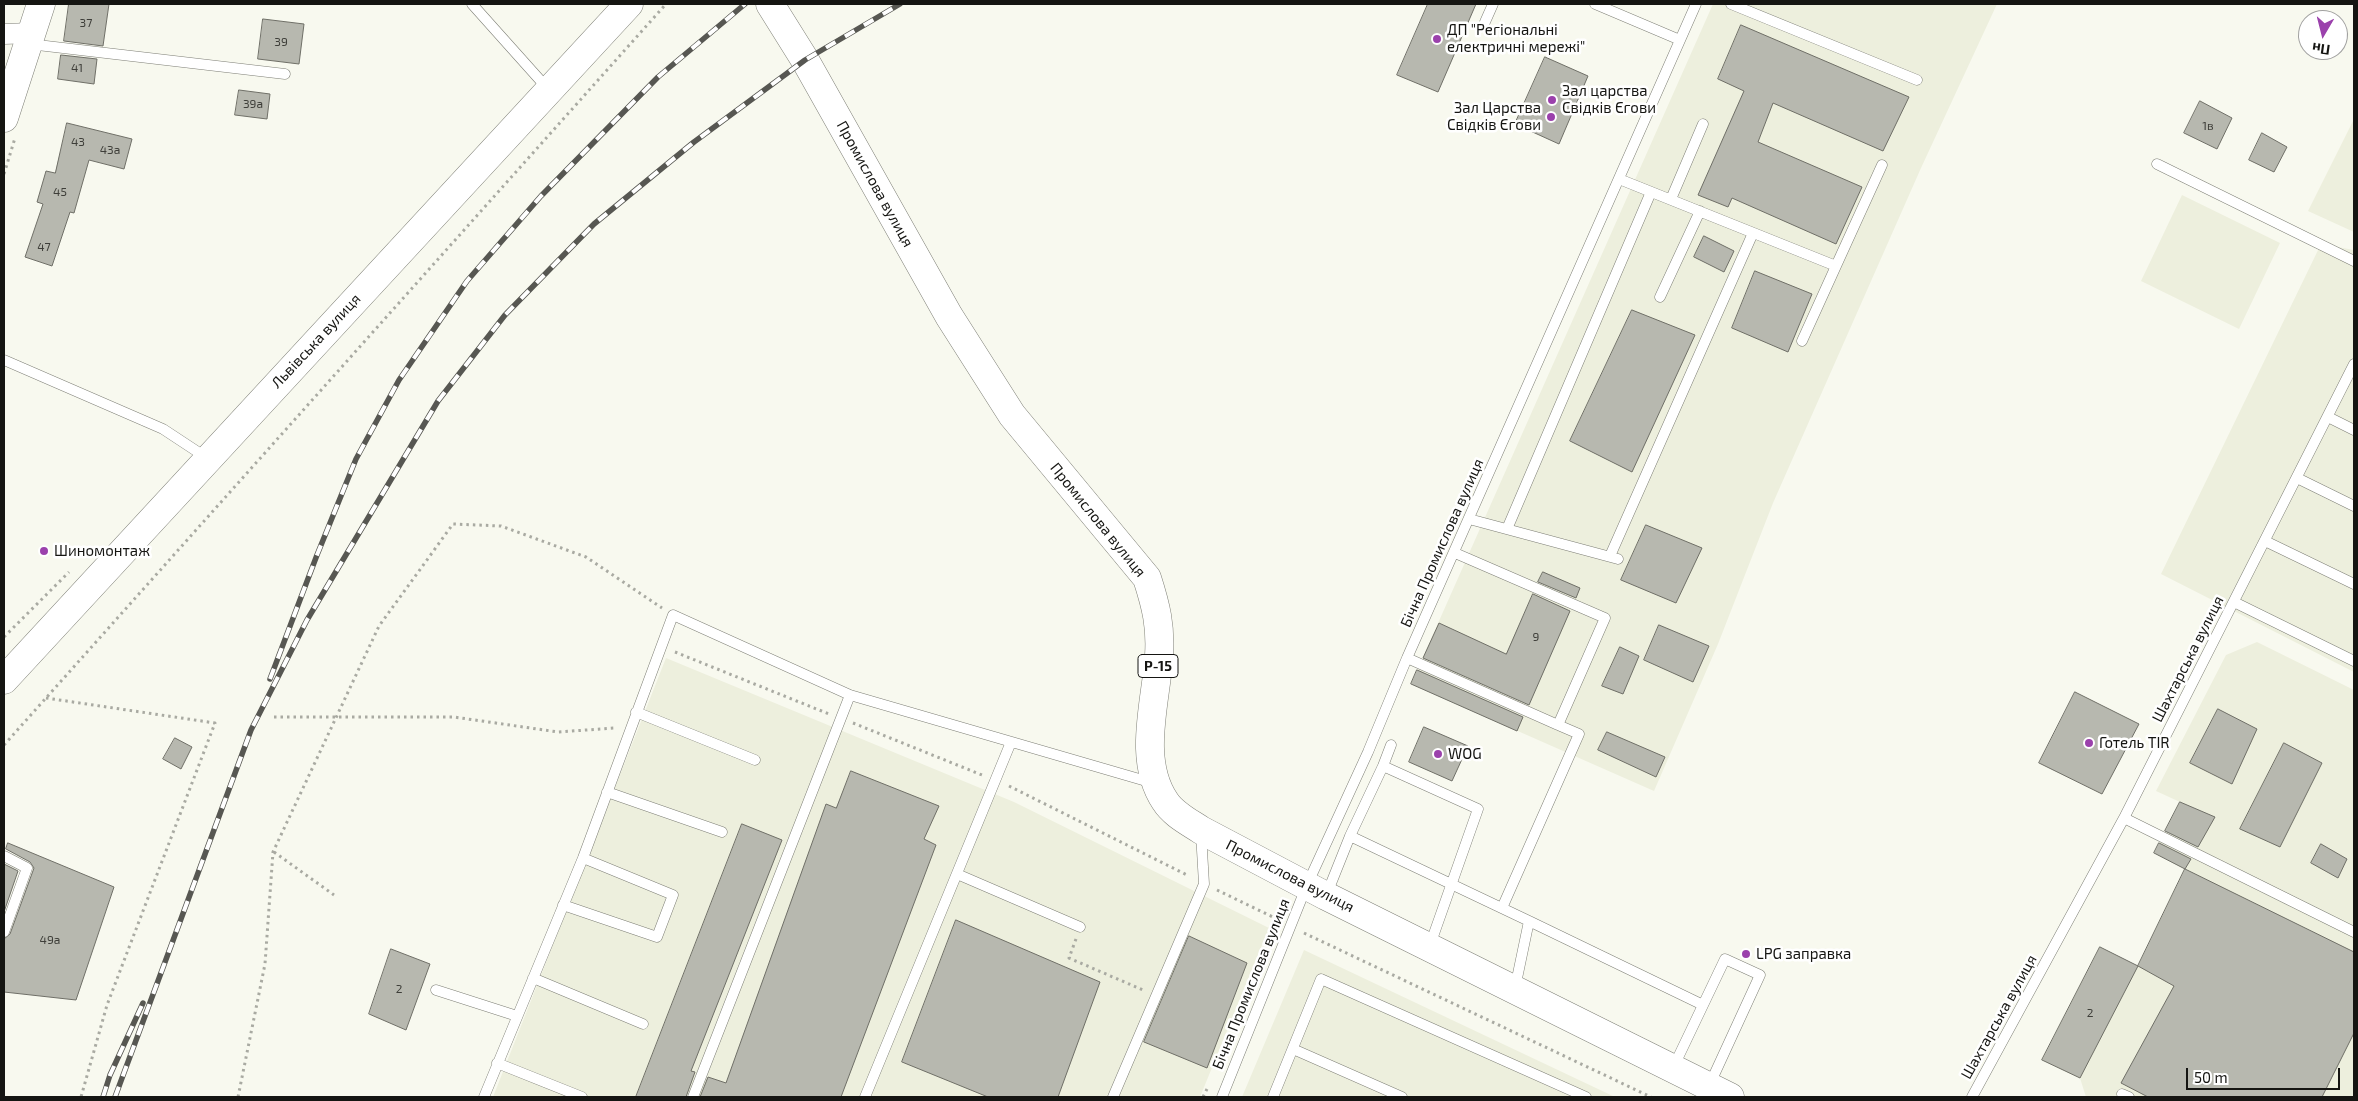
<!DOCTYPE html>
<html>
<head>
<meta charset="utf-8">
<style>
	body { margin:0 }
	#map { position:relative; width:2358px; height:1101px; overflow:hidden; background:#f8f9ef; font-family:"Exo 2",sans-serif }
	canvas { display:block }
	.frame { position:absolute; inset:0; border:5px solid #151512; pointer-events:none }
	.north { position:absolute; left:2298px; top:10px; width:50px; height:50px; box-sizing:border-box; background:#fff; border:1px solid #a1a1a0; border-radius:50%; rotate:188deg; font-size:14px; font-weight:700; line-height:20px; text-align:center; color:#151512 }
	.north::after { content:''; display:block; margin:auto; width:18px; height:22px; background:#9b41ac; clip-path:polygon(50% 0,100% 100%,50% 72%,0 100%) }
	.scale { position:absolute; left:2186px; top:1068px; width:154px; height:22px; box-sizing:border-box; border:2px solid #151512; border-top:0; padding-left:6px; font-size:15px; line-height:18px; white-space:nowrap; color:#151512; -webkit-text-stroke:4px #fff; paint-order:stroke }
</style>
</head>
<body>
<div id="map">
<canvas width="2358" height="1101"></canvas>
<div class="frame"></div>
<div class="north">Пн</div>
<div class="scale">50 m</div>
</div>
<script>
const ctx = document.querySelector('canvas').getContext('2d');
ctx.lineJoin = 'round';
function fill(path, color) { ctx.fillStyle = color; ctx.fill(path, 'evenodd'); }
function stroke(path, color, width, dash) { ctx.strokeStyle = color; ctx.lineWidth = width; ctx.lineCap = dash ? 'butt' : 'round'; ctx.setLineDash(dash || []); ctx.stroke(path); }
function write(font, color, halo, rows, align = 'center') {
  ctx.font = font + ' "Exo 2",sans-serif'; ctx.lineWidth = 5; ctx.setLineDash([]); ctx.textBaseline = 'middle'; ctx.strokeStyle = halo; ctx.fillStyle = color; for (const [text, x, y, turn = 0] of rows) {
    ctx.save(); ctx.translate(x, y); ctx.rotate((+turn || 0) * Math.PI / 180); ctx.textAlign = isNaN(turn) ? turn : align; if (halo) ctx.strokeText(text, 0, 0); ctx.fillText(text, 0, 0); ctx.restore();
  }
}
const built = new Path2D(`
	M1713,4H1997L1921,168L1773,503L1718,644L1654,791L1411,684Z
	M2354,119V232L2308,211Z
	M2182,195L2280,243L2239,329L2141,281Z
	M2321,244L2354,250V672L2161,574Z
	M2257,642L2354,690V1097H2086L2080,1078L2042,1060L2100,947L2138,966L2185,869L2154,853L2180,802L2156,791L2226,655Z
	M666,658L1014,802L1269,928L1200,1097H493Z
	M1304,950L1615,1097H1242Z`);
const building = new Path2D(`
	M69,4H109L103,46L64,41Z
	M1428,4H1476L1438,92L1397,75Z
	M263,19L304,24L299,64L258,59Z
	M1741,25L1909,97L1883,151L1773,103L1758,142L1862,187L1836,244L1732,198L1728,207L1698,195L1744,91L1718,79Z
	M61,55L97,59L94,84L58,79Z
	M1545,57L1588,76L1559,144L1515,124Z
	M239,90L270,94L267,119L235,115Z
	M2200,101L2232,118L2217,149L2184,133Z
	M67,123L132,139L124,169L89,160L74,213L70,212L52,266L25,257L43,204L37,202L46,171L55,173Z
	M2262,133L2287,147L2274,172L2249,160Z
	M1704,236L1734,251L1724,272L1694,257Z
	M1755,271L1812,294L1788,352L1732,328Z
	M1632,310L1695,335L1632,472L1570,441Z
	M1646,525L1702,548L1676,603L1621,580Z
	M1543,572L1580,588L1576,598L1538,582Z
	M1533,594L1570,611L1529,705L1423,658L1439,623L1506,654Z
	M1659,625L1709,646L1693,682L1644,660Z
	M1620,647L1639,656L1623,694L1602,686Z
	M1417,670L1523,717L1517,731L1411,684Z
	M2075,692L2139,724L2102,794L2039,763Z
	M2218,709L2257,729L2232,784L2190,763Z
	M1424,727L1468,746L1452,781L1409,762Z
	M1607,732L1665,757L1656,777L1598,750Z
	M175,738L192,747L181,769L163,759Z
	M2284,743L2322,763L2280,847L2240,829Z
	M851,771L939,806L924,839L936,845L841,1097H700L708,1077L726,1083L826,804L836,808Z
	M2180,802L2215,817L2198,847L2165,831Z
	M742,824L782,840L691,1071L695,1072L686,1097H636Z
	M8,843L114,887L76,1000L4,992V939L10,934L34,868L30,862L6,849Z
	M2159,843L2191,859L2185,869L2154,853Z
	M2321,844L2347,859L2338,878L2311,863Z
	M4,864L18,871L4,912Z
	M2185,869L2354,952V1033L2322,1097H2148L2121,1083L2174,986L2138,966Z
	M956,920L1100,982L1058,1097H988L902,1062Z
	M1189,936L1247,963L1207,1068L1144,1042Z
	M2100,947L2138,966L2080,1078L2042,1060Z
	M391,949L430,964L406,1030L369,1014Z`);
const path = new Path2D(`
	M4,174L15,138
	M4,637L69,572
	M675,652L829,714
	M46,698L215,723L107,1005L81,1097
	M274,717H454L558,732L615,728
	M853,723L982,775
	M4,745L666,4
	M1009,786L1189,876
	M274,852L334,895
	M1217,890L1277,919
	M1304,933L1651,1097
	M1076,939L1069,958L1143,990
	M238,1097L265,964L273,852L379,626L453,524L501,526L586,557L662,608
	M1203,1097L1207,1089`);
const lane = new Path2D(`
	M472,4L548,89
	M1595,4L1680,40
	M1731,4L1917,80
	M1485,22L1493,4
	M29,44L285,74
	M2157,164L2354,261
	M1619,179L1836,266L1882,165
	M1671,199L1703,124
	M1660,297L1700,211
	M1802,341L1836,266
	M4,360L163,429L207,458
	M2328,417L2354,430
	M2297,478L2354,506
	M1469,519L1618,559
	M1507,529L1651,192
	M2265,541L2354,584
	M1610,556L1753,233
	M2234,602L2354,661
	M1407,658L1558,725L1605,618L1455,553
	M636,712L755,760
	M1383,766L1391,745
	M607,792L722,832
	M2124,818L2354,932
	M1350,836L1529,921L1515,988
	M4,856L27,868L4,932
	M957,874L1080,927
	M1326,896L1350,836L1383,766L1478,809L1430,945
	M563,905L657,937L673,895L583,858
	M1502,908L1579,734L1558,725
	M1529,921L1703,1005
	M533,978L643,1024
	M436,990L517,1016
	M1293,1049L1402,1097
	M497,1063L582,1097
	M1673,1068L1725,959L1760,975L1709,1086
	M2122,1094L2129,1097
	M484,1097L583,858L673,615L850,695L1153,783
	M693,1097L850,695
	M865,1097L1011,742
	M1113,1097L1204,884L1201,833
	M1222,1097L1307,885L1368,752L1407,658L1696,4
	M1273,1097L1321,979L1586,1097
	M1972,1097L2124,818L2354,364`);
const street = new Path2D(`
	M4,34L32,33`);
const primary = new Path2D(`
	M770,4L805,60L949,316L1012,415L1147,578C1156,606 1161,626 1159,656C1156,702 1137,759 1165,801C1173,814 1189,822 1201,830L1326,896L1730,1097
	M4,118L41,4
	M4,680L629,4`);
const rail = new Path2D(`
	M270,679L317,555L356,459L399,380L467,281L541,196L658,77L745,4
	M103,1097L110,1075L143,1003
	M115,1097L251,730L307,620L438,401L505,315L594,224L694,142L805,60L900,4`);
const markers = [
	[1437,39,5,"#9b41ac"],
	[1552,100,5,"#9b41ac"],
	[1551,117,5,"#9b41ac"],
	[44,551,5,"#9b41ac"],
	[2089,743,5,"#9b41ac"],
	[1438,754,5,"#9b41ac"],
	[1746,954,5,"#9b41ac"]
];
const numberNames = [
	["37",86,23],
	["39",281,42],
	["41",77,68],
	["39а",253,104],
	["1в",2208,126],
	["43",78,142],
	["43а",110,150],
	["45",60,192],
	["47",44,247],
	["9",1536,637],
	["49а",50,940],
	["2",399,989],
	["2",2090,1013]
];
const shields = [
	[1158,666,40]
];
const shieldNames = [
	["Р-15",1158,666]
];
const poiNames = [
	["ДП \"Регіональні",1447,30],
	["електричні мережі\"",1447,47],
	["Зал царства",1562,91],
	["Свідків Єгови",1562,108],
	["Зал Царства",1541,108,"right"],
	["Свідків Єгови",1541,125,"right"],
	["Шиномонтаж",54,551],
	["Готель TIR",2099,743],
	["WOG",1448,754],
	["LPG заправка",1756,954]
];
const streetNames = [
	["Промислова вулиця",875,184,61],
	["Львівська вулиця",316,341,-47],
	["Промислова вулиця",1098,520,51],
	["Бічна Промислова вулиця",1442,543,-66],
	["Шахтарська вулиця",2188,659,-63],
	["Промислова вулиця",1290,876,27],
	["Бічна Промислова вулиця",1251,984,-68],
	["Шахтарська вулиця",1999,1017,-61]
];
fill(built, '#edefdd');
fill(building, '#b7b8af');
stroke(building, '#6f6f67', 1);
stroke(lane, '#7e7f76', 11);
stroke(street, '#7e7f76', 21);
stroke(primary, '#7e7f76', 29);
stroke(path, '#a9aaa2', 3, [2.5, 4]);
stroke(lane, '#fff', 10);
stroke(street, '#fff', 20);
stroke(primary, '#fff', 28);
stroke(rail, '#575752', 5.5);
stroke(rail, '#fff', 4, [11]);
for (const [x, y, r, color] of markers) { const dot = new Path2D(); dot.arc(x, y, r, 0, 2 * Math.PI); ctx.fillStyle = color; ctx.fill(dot); stroke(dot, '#fff', 2); }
write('12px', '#3e3e39', null, numberNames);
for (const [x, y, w] of shields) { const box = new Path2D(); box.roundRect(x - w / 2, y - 11.5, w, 23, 4); ctx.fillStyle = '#fff'; ctx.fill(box); stroke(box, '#151512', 1); }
write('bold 14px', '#151512', null, shieldNames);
write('15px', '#151512', '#fff', poiNames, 'left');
write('15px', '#151512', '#fff', streetNames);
</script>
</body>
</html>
